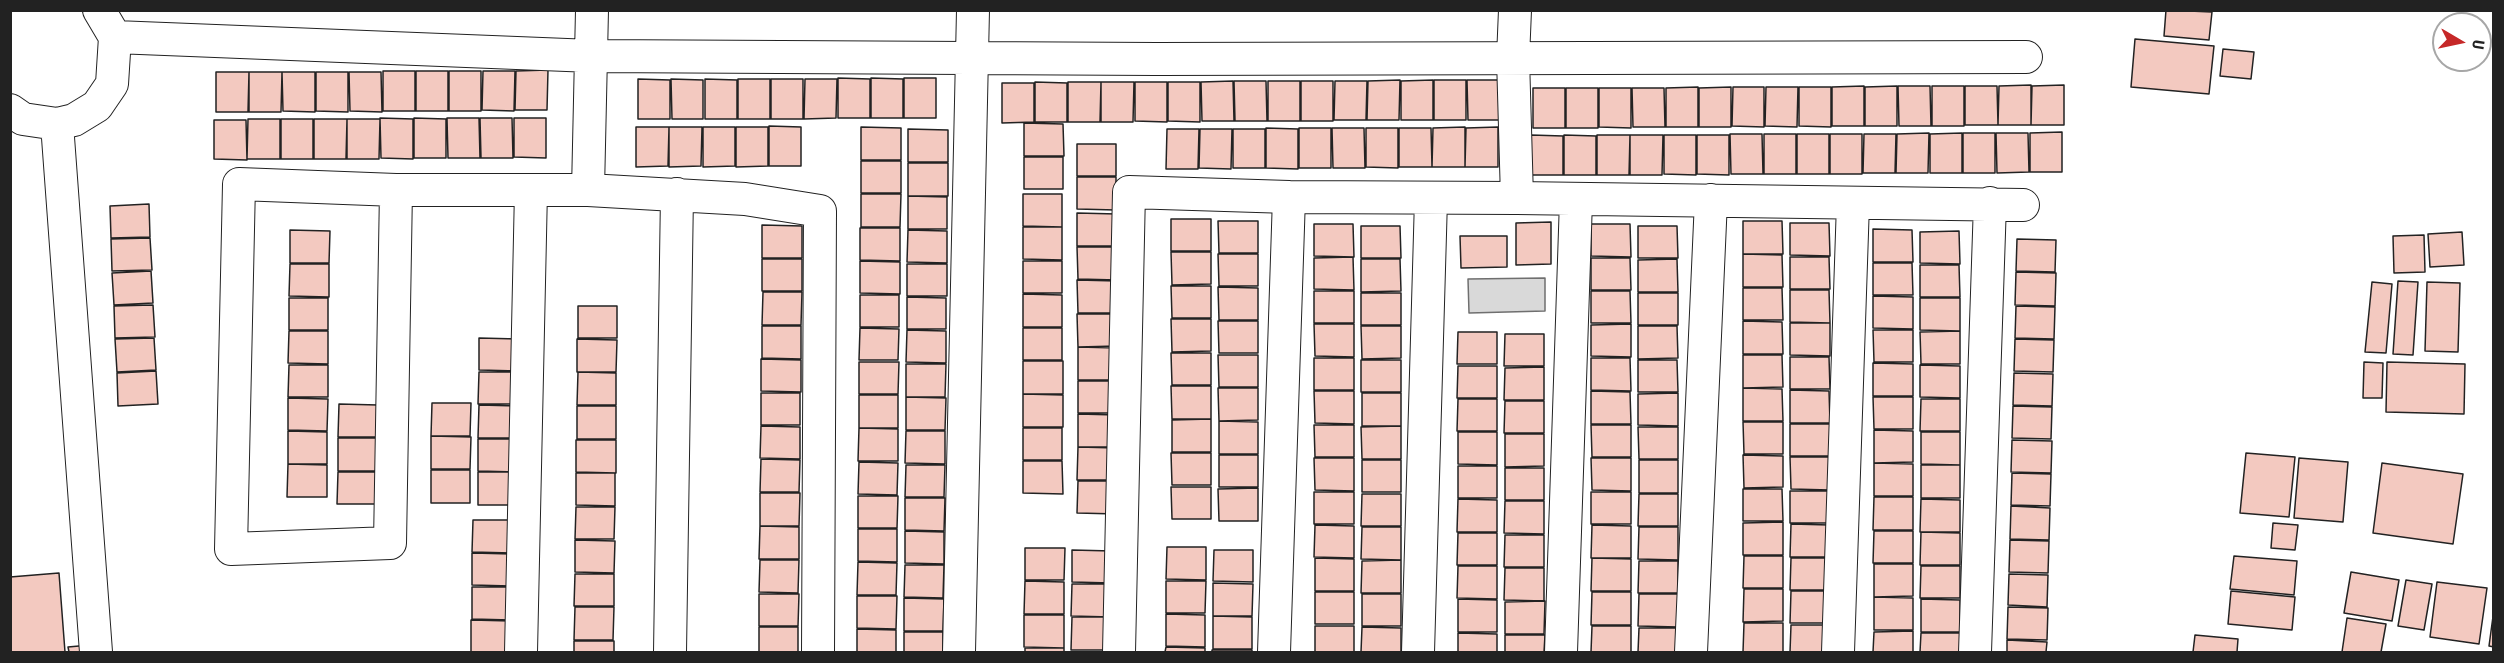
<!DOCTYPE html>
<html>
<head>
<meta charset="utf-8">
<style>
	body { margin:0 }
	#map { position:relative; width:2504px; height:663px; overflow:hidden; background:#fff; font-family:"Roboto Condensed",sans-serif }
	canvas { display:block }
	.frame { position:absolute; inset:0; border:12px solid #222; pointer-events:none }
	.north { position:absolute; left:2432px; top:12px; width:60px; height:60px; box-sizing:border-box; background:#fff; border:2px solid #a7a7a7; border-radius:50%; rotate:99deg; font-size:16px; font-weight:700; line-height:24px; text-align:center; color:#222 }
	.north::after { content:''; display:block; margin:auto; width:21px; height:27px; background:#c62828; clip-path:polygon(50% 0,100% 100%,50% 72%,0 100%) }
</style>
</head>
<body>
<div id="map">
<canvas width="2504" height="663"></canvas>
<div class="frame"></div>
<div class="north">U</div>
</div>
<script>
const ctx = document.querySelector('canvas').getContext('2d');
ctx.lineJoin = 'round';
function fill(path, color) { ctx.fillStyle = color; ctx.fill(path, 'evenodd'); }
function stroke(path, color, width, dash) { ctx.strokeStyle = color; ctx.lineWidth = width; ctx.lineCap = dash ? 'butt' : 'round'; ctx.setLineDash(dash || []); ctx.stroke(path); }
const water = new Path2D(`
	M1545,278V311L1469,313L1468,279Z`);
const building = new Path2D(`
	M2166,10L2212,12L2209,40L2164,36Z
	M2135,39L2214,46L2209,94L2131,87Z
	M2223,49L2254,52L2251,79L2220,76Z
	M548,70L547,110H515L516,71Z
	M383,71H415V111H383Z
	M416,71H448V111H416Z
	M449,71H481V111H449Z
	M483,71H515L514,111L482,110Z
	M216,72H249L248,112H216Z
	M249,72H282L281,112H249Z
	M282,72H315V112L283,111Z
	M316,72H348V112L316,111Z
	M349,72H381L382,112L350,111Z
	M838,78L870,79V118H838Z
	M871,78L903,79V118H871Z
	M904,78H936V118H904Z
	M638,79L670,80V119H638Z
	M671,79L703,80V119H672Z
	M705,79L737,80V119H705Z
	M738,79H770V119H738Z
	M771,79H803V119H771Z
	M805,79H837L836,118L804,119Z
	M1400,80L1399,120H1367L1368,81Z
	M1433,80V120H1401V81Z
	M1434,80H1466V120H1434Z
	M1467,80H1499V120H1468Z
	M1233,81L1234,121H1202L1201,82Z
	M1234,81H1266L1267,121H1235Z
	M1268,81H1300V121H1268Z
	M1301,81H1333V121H1301Z
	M1335,81H1367L1366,120H1334Z
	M1035,82L1067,83V122H1035Z
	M1068,82H1101L1100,122H1068Z
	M1101,82H1134L1133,122H1101Z
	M1135,82H1167V122L1135,121Z
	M1168,82H1200V122L1168,121Z
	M1002,83H1034V122L1002,123Z
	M2031,85V125H1998L1999,86Z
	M2064,85V125H2031L2032,86Z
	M1864,86V126H1832V87Z
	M1897,86V126H1865V87Z
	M1898,86H1930L1931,126H1899Z
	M1932,86H1964V126H1932Z
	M1965,86H1997L1998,125H1965Z
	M1698,87V127H1666V88Z
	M1731,87V127H1699V88Z
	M1733,87H1764V127L1732,126Z
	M1766,87H1798L1797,127L1765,126Z
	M1799,87H1831V127L1799,126Z
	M1533,88H1565V128H1533Z
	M1566,88H1598V128H1566Z
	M1599,88H1631V128L1599,127Z
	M1632,88H1664L1665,127H1633Z
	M380,118L413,119V159L381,158Z
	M414,118L446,119V158H414Z
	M447,118H479L480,158H448Z
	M480,118H512L513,158H481Z
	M514,118H546V158L514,157Z
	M248,119H280V159H247Z
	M281,119H313V159H281Z
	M314,119H347L346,159H314Z
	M347,119H380L379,159H347Z
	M214,120H246L247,160L214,159Z
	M1024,123L1063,124L1064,156H1024Z
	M769,126L801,127V166H769Z
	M636,127H669L668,166L636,167Z
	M669,127H702L701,166L669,167Z
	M703,127H735V166L703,167Z
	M736,127H768V166L736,167Z
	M861,127L901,128V160H861Z
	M1465,127V167H1432L1433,128Z
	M1498,127V167H1465L1466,128Z
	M1266,128L1298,129V169L1266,168Z
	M1299,128H1331V168H1299Z
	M1332,128H1364L1365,168H1333Z
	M1366,128H1398V168L1366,167Z
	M1399,128H1431L1432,167H1399Z
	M908,129L948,130V162H908Z
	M1167,129H1199L1198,169H1166Z
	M1200,129H1232L1231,169L1199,168Z
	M1233,129H1265V168H1233Z
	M2062,132V172H2030V133Z
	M1929,133L1928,173H1896L1897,134Z
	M1962,133V173H1930V134Z
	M1963,133H1995V173H1963Z
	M1996,133H2028L2029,172L1997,173Z
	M1730,134H1762L1763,174H1731Z
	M1764,134H1796V174H1764Z
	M1797,134H1829V174H1797Z
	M1830,134H1862V174H1830Z
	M1864,134H1896L1895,173H1863Z
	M1531,135L1563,136V175H1531Z
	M1564,135L1596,136V175H1564Z
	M1597,135H1630L1629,175H1597Z
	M1630,135H1663L1662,175H1630Z
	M1664,135H1696V175L1664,174Z
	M1697,135H1729V175L1697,174Z
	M1077,144H1116V176H1077Z
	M1024,157H1063V189H1024Z
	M861,161H901V193H861Z
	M908,163H948V196H908Z
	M1077,177H1116V210L1077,209Z
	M861,194H901L900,227H861Z
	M1023,194H1062V227L1023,226Z
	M908,196L947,197V229H908Z
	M149,204L150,237L111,238L110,206Z
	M1077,213L1117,214V246H1077Z
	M1171,219H1211V251H1171Z
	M1218,221H1258V253H1219Z
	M1743,221H1782L1783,254H1743Z
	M1551,222V264L1516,265V223Z
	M1790,223H1829L1830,256L1790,255Z
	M1314,224H1353L1354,257L1314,256Z
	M1591,224H1630L1631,257L1591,256Z
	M762,225L802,226V258H762Z
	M1361,226H1400L1401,258H1361Z
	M1638,226H1677L1678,258H1638Z
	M1023,227H1062V260L1023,259Z
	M860,228H900V261L860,260Z
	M1873,229L1912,230L1913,262H1873Z
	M290,230L330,231L329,263H290Z
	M908,230L947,231V263L907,262Z
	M1959,231L1960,264L1920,263V232Z
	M2462,232L2464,265L2430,267L2428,234Z
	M2424,235L2425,272L2394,273L2393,236Z
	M1460,236H1507V267L1461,268Z
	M150,238L152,270L112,271L111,239Z
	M2017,239L2056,240L2055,272L2016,271Z
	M1077,247H1117V280L1078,279Z
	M1171,252H1211V284L1172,285Z
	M1218,254H1258V286H1219Z
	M1743,254L1782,255L1783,287H1743Z
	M1353,257L1354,290L1314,289V258Z
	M1790,257H1829L1830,289H1790Z
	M1591,258H1630L1631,290H1591Z
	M762,259H802V291H762Z
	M1361,259H1400L1401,291L1361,292Z
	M1677,259L1678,292H1638V260Z
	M860,261L900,262V294L860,293Z
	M1023,261H1062V293H1023Z
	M1873,263H1912L1913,295H1873Z
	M290,264H329V297L289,296Z
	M907,264H947V296H907Z
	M1920,265H1959L1960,297H1920Z
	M151,271L153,303L114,305L112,273Z
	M2016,272L2056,273L2055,306L2015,305Z
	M1077,280L1117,281V313H1078Z
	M2398,281L2418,282L2413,355L2393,354Z
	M2372,282L2392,284L2386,353L2365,352Z
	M2427,282L2460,283L2458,352L2425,351Z
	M1171,286H1211V318H1172Z
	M1218,287L1258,288V320H1219Z
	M1743,288H1782L1783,320H1743Z
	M1790,290H1829L1830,323L1790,322Z
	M1314,291H1354V323H1314Z
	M1591,291H1630L1631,323H1591Z
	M763,292H802L801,325H762Z
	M1361,293H1401V325H1361Z
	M1638,293H1678V325H1638Z
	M1023,294L1062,295V327H1023Z
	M860,295H899V327H860Z
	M1873,296L1913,297V329L1873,328Z
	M907,297L946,298V329H907Z
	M289,298H328V330H289Z
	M1920,298H1960V331L1920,330Z
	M153,305L155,337L115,338L114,306Z
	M578,306H617V338H578Z
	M2016,306L2055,307L2054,339L2015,338Z
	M1077,314H1117V346L1078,347Z
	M1171,319H1211V351L1172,352Z
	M1218,321H1258V353H1219Z
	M1743,321L1782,322L1783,354H1743Z
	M1790,323H1830V356L1790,355Z
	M1314,324H1354V357L1315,356Z
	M1631,324V357L1591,356V325Z
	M762,326H801V359L762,358Z
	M1361,326H1401V358L1362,359Z
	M1638,326H1677L1678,358L1638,359Z
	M860,328L899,329L898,360H859Z
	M1023,328H1062V360H1023Z
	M907,330L946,331V363L906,362Z
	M1873,330H1913V362H1874Z
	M289,331H328V364L288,363Z
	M1960,331V364H1921L1920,332Z
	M1458,332H1497V364H1457Z
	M1505,334H1544V366H1504Z
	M154,338L156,370L117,372L115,339Z
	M479,338L518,339V371L479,370Z
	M577,339L617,340L616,372H577Z
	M2015,339L2054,340L2053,372L2014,371Z
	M1078,347L1117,348V380H1078Z
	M1171,353H1211V385H1172Z
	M1218,355H1258V387H1219Z
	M1743,355H1782L1783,387L1743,388Z
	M1790,357H1829L1830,389H1790Z
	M1314,358H1354V390H1314Z
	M1591,358H1630L1631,391L1591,390Z
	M761,359L801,360V392L761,391Z
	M1361,360H1401V392H1361Z
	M1638,360H1677L1678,392H1638Z
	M1023,361H1063V394H1023Z
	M859,362H899L898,394H859Z
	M2364,362L2383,363L2382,398H2363Z
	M2387,362L2465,364L2464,414L2386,412Z
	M1873,363L1913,364V396H1873Z
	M906,364H946L945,397H906Z
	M289,365H328V397H288Z
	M1920,365L1960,366V398L1920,397Z
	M1458,366H1497V398H1457Z
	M1544,367V400H1504L1505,368Z
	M156,371L158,404L118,406L117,373Z
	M479,372H518V404H478Z
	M578,372L616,373V405H577Z
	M2014,373L2053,374L2052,406L2013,405Z
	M1078,381H1117V413H1078Z
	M1171,386H1211V419H1172Z
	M1218,388H1258V420L1219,421Z
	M1743,388L1782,389L1783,421H1743Z
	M1790,390L1829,391L1830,423H1790Z
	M1314,391H1354V424L1315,423Z
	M1591,391L1630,392L1631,424H1591Z
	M761,393H800V425H761Z
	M1362,393H1401V426H1362Z
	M1678,393V426L1638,425V394Z
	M1023,394L1063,395V427H1023Z
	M859,395H898V428H859Z
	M906,397L946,398L945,430H906Z
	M1873,397H1913V429H1874Z
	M288,398L328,399L327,431L288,430Z
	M1458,399H1497V431H1457Z
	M1921,399H1960V431H1920Z
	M1505,401H1544V433H1504Z
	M432,403H471L470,436H431Z
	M339,404L378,405V437H338Z
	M479,405L518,406L517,438H478Z
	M577,406H616V439H577Z
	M2013,406L2052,407L2051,439L2012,438Z
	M1078,414L1117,415V447H1078Z
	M1211,419V452H1172V420Z
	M1219,421L1258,422V454H1219Z
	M1743,422H1783V454H1744Z
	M1790,424H1830V456H1790Z
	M1314,425H1354V457H1315Z
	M1591,425H1631V457H1592Z
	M761,426L800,427V459L760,458Z
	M1401,426V459H1362L1361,427Z
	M1638,427H1678V459H1639Z
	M859,428L898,429V461H858Z
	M1023,428H1062V460H1023Z
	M1874,430L1913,431V462L1874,463Z
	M288,431L327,432V464H288Z
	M906,431H945V464L905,463Z
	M1458,432H1497V465L1458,464Z
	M1921,432H1960V465L1921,464Z
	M1505,434H1544V466L1505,467Z
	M431,436L471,437L470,469H431Z
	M338,438H378L377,471H338Z
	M478,439H518L517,472L478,471Z
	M576,440H616V473L576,472Z
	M2012,440L2052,441L2051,473L2011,472Z
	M1078,447L1117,448V480H1077Z
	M1171,453H1211V485H1172Z
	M2246,453L2295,457L2289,517L2240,513Z
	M1219,455H1258V487H1219Z
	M1743,455L1783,456V487L1744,488Z
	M1790,457H1830V490L1791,489Z
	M1314,458H1354V491L1315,490Z
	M1591,458H1631V491L1592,490Z
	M2299,458L2348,462L2343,522L2294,518Z
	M761,459L800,460L799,492H760Z
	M1362,460H1401V492H1362Z
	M1639,460H1678V493H1639Z
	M1023,461H1062L1063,494L1023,493Z
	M859,462L898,463L897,495L858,494Z
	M1874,463L1913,464V496H1874Z
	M2382,463L2463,474L2453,544L2373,533Z
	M288,464L327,465V497H287Z
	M906,465H945L944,497H905Z
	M1921,465H1960V498H1921Z
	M1458,466H1497V498H1458Z
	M1505,468H1544V500H1505Z
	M431,470H470V503H431Z
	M338,472H377V504H337Z
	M478,472H517V505H478Z
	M576,473H615V506L576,505Z
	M2012,473L2051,474L2050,506L2011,505Z
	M1078,481H1117V514L1077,513Z
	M1171,487H1211V519H1172Z
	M1258,488V521H1219L1218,489Z
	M1743,489H1782L1783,521H1743Z
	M1790,491H1830V523H1790Z
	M1314,492H1354V524H1314Z
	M1591,492H1631V524H1591Z
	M760,493H800L799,526H760Z
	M1362,494H1401V526H1361Z
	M1639,494H1678V526H1638Z
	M858,496H898L897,528H858Z
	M1874,497H1913V530H1873Z
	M905,498H945L944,531L905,530Z
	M1458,499L1497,500V532H1457Z
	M1921,499L1960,500V532H1920Z
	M1505,501H1544V534L1504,533Z
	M2011,506L2050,508L2049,540L2010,539Z
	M576,507H615L614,539H575Z
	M473,520H512V553L472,552Z
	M1783,522V555H1743V523Z
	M2273,523L2298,525L2295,550L2271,548Z
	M1791,524L1830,525V557H1790Z
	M1315,525L1354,526V558L1314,557Z
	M1592,525L1631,526V558H1591Z
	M760,526L799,527V559H759Z
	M1362,527H1401V560L1361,559Z
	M1639,527H1678V560L1638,559Z
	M858,529H897V562L858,561Z
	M905,531L944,532V564L905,563Z
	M1874,531H1913V563H1873Z
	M1921,532L1960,533V565H1920Z
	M1458,533H1497V565H1457Z
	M1505,535H1544V567H1504Z
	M575,540L615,541L614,573L575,572Z
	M2010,540L2049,541L2048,573L2009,572Z
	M1167,547H1206V580L1166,579Z
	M1025,548H1065L1064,580H1025Z
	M1072,550L1112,551L1111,583L1072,582Z
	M1214,550H1253V582L1213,581Z
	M472,553L512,554L511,586L472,585Z
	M1744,556H1783V588H1743Z
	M2234,556L2297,561L2294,595L2230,589Z
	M1315,558L1354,559V591H1315Z
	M1592,558L1631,559V591H1591Z
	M1791,558H1830V590H1790Z
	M760,560H799L798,593L759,592Z
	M1401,560V593H1361L1362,561Z
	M1639,561H1678V593H1638Z
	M858,562L897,563L896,595H857Z
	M1874,564H1913V596L1874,597Z
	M905,565H944L943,598L904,597Z
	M1458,566H1497V599L1457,598Z
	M1921,566H1960V598H1920Z
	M1505,568H1544V601L1504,600Z
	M2351,572L2399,580L2392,621L2344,613Z
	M59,573L65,652H10V577Z
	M575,574H614V606H574Z
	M2009,574L2048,575L2047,607L2008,605Z
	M2406,580L2432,584L2424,630L2398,626Z
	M1025,581L1064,582V614H1024Z
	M1166,581H1206L1205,613H1166Z
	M2437,582L2487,588L2479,644L2430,637Z
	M1213,583L1253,584L1252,616H1213Z
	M1072,584H1111V617L1071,616Z
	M472,587H512L511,620L472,619Z
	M1744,589H1783V621L1743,622Z
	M1791,591H1830V623H1790Z
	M2231,591L2295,597L2292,630L2228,624Z
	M1315,592H1354V624H1315Z
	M1592,592H1631V625H1591Z
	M759,594H799L798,626H759Z
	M1362,594H1401V626H1362Z
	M1639,594H1678V627L1638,626Z
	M857,596H897L896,629L857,628Z
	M1874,597L1913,598V630H1874Z
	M904,598L944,599L943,631H904Z
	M1458,599L1497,600V632H1458Z
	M1921,599L1960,600V632H1921Z
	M1545,601L1544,634H1505V602Z
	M575,607H614L613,640H574Z
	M2008,607L2048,608L2047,640L2007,639Z
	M2494,609V647L2489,646Z
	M1166,614L1205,615V647L1166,646Z
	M1024,615H1064V648L1024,647Z
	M1213,616L1252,617V649H1213Z
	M1072,617H1111V650H1071Z
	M2347,618L2386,624L2381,652H2342Z
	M471,620L511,621V652H471Z
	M1744,623H1783V652H1743Z
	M1791,625H1830V652H1790Z
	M1315,626H1354V652H1315Z
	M1592,626H1631V652H1591Z
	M759,627H798V652H759Z
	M1362,627L1401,628V652H1361Z
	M1639,628H1678V652H1638Z
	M857,629L896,630V652H857Z
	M1913,631V652H1873L1874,632Z
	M904,632H943V652H904Z
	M1458,633L1497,634V652H1458Z
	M1921,633H1960V652H1920Z
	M1505,635H1545L1544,652H1505Z
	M2195,635L2238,639L2237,652H2193Z
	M2007,640L2047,642L2046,652H2007Z
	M574,641H614V652H574Z
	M90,645V652H69L68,647Z
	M1166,647L1205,648V652H1165Z
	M1025,648H1064V652H1025Z
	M1212,650H1252V652H1212Z`);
const minor = new Path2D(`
	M1515,10L1513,58L1517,198L2023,205
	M115,37L592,56L1157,59L2026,57
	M10,110L23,119L57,124L74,120L97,106L112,84L115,37L99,10
	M57,124L96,652
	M396,190L390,543L231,549L239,184L396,190H588L745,199L820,211L818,652
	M588,190L592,10
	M521,652L531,190
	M670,652L677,194
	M959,652L973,10
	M1119,652L1129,192L1289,197L1517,198
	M1274,652L1289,197
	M1418,652L1431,199
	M1561,652L1576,200
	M1691,652L1711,200
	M1838,652L1853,203
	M1975,652L1990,203`);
fill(water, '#d9d9d9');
stroke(water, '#6f6f6f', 1.5);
fill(building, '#f3c9c0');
stroke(building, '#222', 1.5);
stroke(minor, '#222', 34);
stroke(minor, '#fff', 32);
</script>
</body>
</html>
